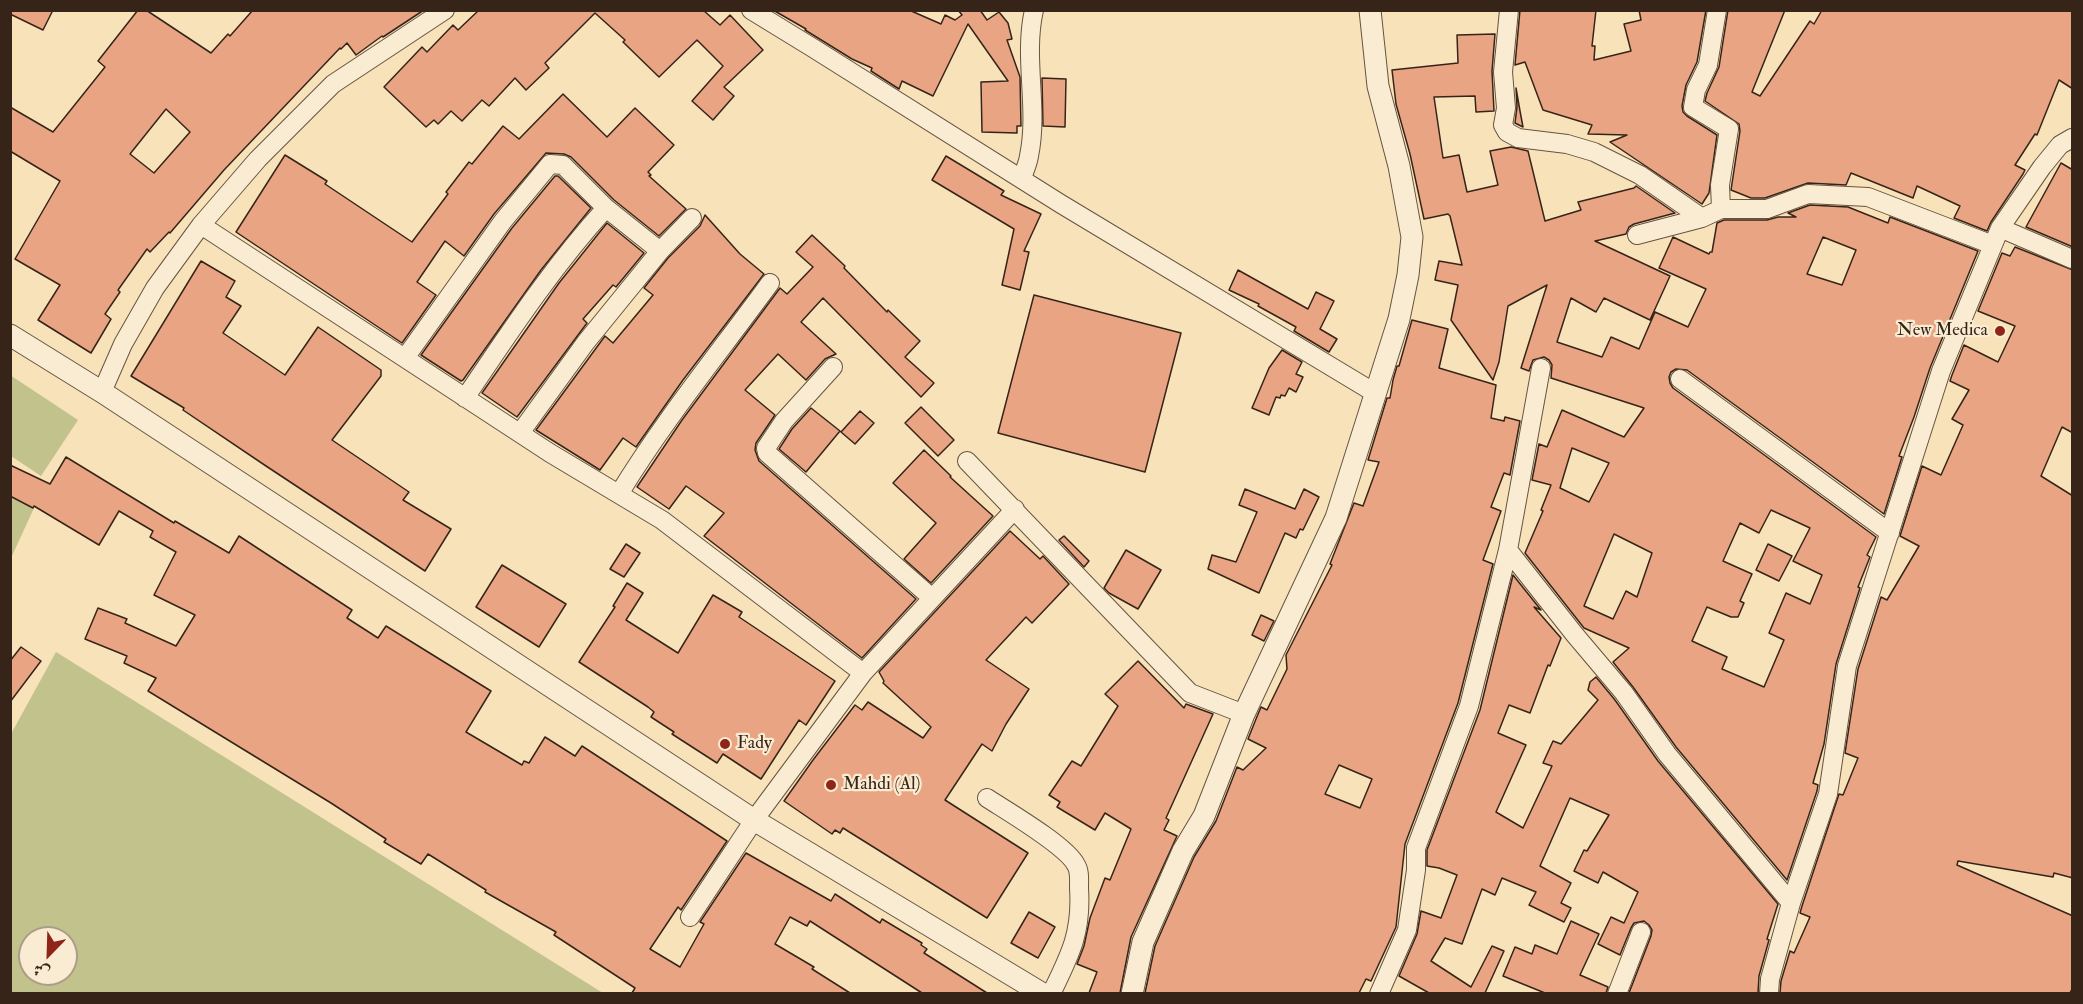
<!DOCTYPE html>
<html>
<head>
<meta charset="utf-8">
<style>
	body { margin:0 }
	#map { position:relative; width:2083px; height:1004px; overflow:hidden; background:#f8e2ba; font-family:"IM FELL Double Pica",Amiri,serif }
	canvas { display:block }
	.frame { position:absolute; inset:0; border:12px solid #362418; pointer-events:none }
	.north { position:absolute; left:18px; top:926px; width:60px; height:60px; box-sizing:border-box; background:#faecd2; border:2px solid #ac9c88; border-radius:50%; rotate:203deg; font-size:16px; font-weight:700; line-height:24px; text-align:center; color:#362418 }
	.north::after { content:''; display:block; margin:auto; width:21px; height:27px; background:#8f2418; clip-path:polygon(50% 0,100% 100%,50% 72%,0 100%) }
</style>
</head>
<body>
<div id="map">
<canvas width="2083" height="1004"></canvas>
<div class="frame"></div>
<div class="north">ش</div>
</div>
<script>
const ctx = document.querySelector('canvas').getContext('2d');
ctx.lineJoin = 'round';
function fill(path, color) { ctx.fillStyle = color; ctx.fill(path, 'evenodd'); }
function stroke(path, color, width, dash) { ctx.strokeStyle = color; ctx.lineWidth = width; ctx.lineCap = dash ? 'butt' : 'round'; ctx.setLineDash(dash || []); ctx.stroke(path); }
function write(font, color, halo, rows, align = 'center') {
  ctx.font = font + ' "IM FELL Double Pica",serif'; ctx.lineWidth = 4.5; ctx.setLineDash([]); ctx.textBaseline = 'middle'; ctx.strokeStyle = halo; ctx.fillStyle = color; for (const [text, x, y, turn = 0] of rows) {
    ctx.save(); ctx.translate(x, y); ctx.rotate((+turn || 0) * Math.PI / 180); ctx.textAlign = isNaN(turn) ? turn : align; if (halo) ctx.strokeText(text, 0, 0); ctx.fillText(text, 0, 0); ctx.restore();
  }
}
const green = new Path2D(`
	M10,375L78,420L41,476L11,456Z
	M11,497L34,508L11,558Z
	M56,652L603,993H11V734ZM30,938H66V974H30Z`);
const building = new Path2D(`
	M10,10H53L43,30L10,14Z
	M138,10H146L211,53L228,34L230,36L253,10H424L383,37L382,36L356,55L347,43L341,49L340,48L224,170L170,233L169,232L150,252L147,249L118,290L120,292L105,314L111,319L91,353L38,320L60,285L15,259L60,181L10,151V107L53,132L105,67L98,61ZM166,109L190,132L154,173L130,154Z
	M479,10H703L720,25L730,15L763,50L724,87L734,96L713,120L692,101L723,66L697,40L659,77L623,42L625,40L595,13L545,63L549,68L526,90L515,78L489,106L482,100L462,121L451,111L438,124L434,120L426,127L384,87L422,47L427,52L453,25L458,30Z
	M773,10H909L941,24L945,15L955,20L962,15L958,10H980L987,20L999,12L1008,23L1012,39L1007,40L1020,77L1021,126H1017V133L982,132L981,82L1008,81L968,24L933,96L902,81L899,89L871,71L872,68L852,59L805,30L806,29Z
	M1520,10H1596L1592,46H1595L1594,60L1631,51L1624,24L1641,20L1639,10H1706L1697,62L1686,85L1682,106L1683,112L1687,116L1717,135L1709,193L1702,204L1610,142L1627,135L1588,134L1592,125L1543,110L1525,62L1515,65Z
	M1728,10H1785L1752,92L1760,96L1810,21L1814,24L1822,10H2073V89L2059,80L2037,135L2035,134L2015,165L2025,170L2023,174L1991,222L1987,231L1954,218L1960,206L1917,186L1913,198L1851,173L1846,185L1808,183L1765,198H1751L1731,190L1740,131L1739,124L1705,101L1707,93L1719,67Z
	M1495,34L1492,71L1494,111L1476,112L1475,96L1434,97L1443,158L1459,155L1467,192L1498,185L1490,151L1511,147L1528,151L1545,221L1581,210L1578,202L1634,188L1636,186L1675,213L1634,224L1629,227L1626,234L1595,241L1670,276L1650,320L1604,298L1596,312L1571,298L1557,342L1602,357L1611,337L1639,349L1655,312L1688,327L1706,289L1659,268L1673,237L1709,254L1710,252H1712L1717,223L1724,220H1767L1778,217H1796L1788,213L1810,205L1848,207L1888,223L1890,217L1978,251L1930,368L1914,417L1899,456L1902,457L1884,514L1687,370L1676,369L1671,372L1669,377L1670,383L1673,388L1876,537L1867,555L1870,557L1858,587L1860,588L1836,664L1824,744L1813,783L1818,785L1817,791L1787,880L1676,747L1633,687L1613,662L1629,648L1584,628L1525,553L1543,511L1541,510L1551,485L1532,480L1539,444L1547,447L1562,410L1624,437L1644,408L1551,378L1552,365L1549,360L1544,357L1533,360L1529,371L1521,368L1547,285L1508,306L1499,362L1493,380L1451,320L1458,285L1435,280L1439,261L1462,265L1450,216L1448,214L1424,219L1410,154L1396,104L1392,70L1458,63L1457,35ZM1823,237L1856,250L1842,285L1807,274ZM1572,448L1609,463L1589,502L1560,488ZM1771,510L1810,528L1793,561L1822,575L1810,604L1786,593L1769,633L1784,640L1764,687L1722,669L1727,657L1692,641L1707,607L1731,617H1738L1744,603L1740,601L1752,574L1723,561L1740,523L1759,533ZM1614,534L1652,553L1637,597L1626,591L1613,619L1584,606Z
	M1042,78L1066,79L1065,127L1043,126Z
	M1516,88L1520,111L1523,127L1515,123L1517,107Z
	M563,94L607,137L635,108L674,145L648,172L651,175L649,176L686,209L659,236L614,200L571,157L564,154L546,153L494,214L464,256L445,241L417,282L436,295L402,343L236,232L285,155L327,181L325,184L412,242L448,194L446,192L469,162L472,164L503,126L519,139Z
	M946,156L1004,191L1001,195L1041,214L1024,251L1029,252L1020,290L1002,285L1014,229L932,180Z
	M2061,163L2073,170V247L2026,227Z
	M555,176H558L591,208L541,270L463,380L461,381L421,355L512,228Z
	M705,215L740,254L764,274L683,380L636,447L623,438L600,470L536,430L605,336L613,343L653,295L644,288L668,258L700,226Z
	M607,223L644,253L616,287L613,285L583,319L587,323L517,417L482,393L559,283Z
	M812,235L845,266L844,268L887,312L888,310L920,341L905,357L934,383L921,397L823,298L801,322L836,354L825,359L806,380L778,354L745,390L775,415L756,443L755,450L759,461L916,599L862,658L704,536L724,513L686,486L669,509L637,487L682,420L780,288L787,294L813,267L796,252Z
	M2015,247L2073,270V433L2062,427L2041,476L2073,496V878L2054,873L2053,877L1958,861L1957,865L2073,916V987L2070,993H1780L1781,981L1790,951L1794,953L1810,917L1800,913L1802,906L1839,794L1843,795L1858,758L1845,753L1858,669L1881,597L1887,600L1919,546L1900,536L1922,466L1941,475L1963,425L1952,419L1969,390L1950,381L1952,375L1964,345L1998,362L2015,326L1978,311L2002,253L2010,256Z
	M201,261L235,281L226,297L241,306L223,333L285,375L318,327L381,370V376L332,440L409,492L403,500L451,529L425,571L266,466L183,410L184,408L131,376Z
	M1238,270L1308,309L1316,292L1334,301L1320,329L1337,339L1329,352L1294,331L1296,327L1258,306L1259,304L1229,290Z
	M1034,295L1181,333L1145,472L998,433Z
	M1412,320L1448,329L1439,368L1496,385L1491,418L1504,421L1505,417L1520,421L1510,475L1504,473L1491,507L1501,511L1483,560L1493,564L1458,703L1405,844L1396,927L1371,981L1366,979L1359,993H1145L1155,946L1194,857L1216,821L1237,767L1243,770L1266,748L1248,739L1256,719L1261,707L1267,710L1287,669L1286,655L1332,565L1330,564L1354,503L1363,506L1379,462L1368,460L1387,398H1390L1393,380L1397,366H1399ZM1339,765L1372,779L1360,808L1325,794Z
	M1282,350L1302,362L1296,374L1303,377L1296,392L1289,388L1285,396L1281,395L1280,398L1276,397L1269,415L1252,408L1269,368Z
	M921,407L954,440L938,456L905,423Z
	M811,408L840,431L806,472L779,449L792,429Z
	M860,411L874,423L855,444L841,432Z
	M924,450L951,476L950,477L993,516L931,583L904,559L936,523L893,483Z
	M66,457L174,523L175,521L229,553L239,536L352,610L347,618L378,638L386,626L491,691L466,732L522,765L524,761L529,763L545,737L575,756L582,746L727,841L681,910L678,907L650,949L680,967L704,924L700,922L746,853L831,901L835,894L880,923L882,919L922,943L921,945L927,949L924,953L987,993H922L810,921L807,926L790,917L775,944L814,967L812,969L850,993H632L635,988L554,935L556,932L485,892L486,890L428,854L421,864L384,842L386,839L331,803L148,691L156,678L124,663L127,656L85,639L98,608L127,619L125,623L176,646L195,615L154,595L176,552L150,537L153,531L119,511L99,545L34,506L33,508L10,496V465L50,484Z
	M1245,489L1295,509L1304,489L1319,497L1303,530L1300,529L1296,538L1285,533L1259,593L1208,569L1212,555L1236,562L1257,512L1239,505Z
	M1010,531L1040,559L1043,556L1069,584L1032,623L1026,617L986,660L1029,689L1006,724L992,751L982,744L945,800L1028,853L987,918L843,828L840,833L835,830L832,834L784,801L813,760L855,705L862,710L868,702L923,738L931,727L883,683L884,681L879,672Z
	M1064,536L1089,561L1084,567L1059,540Z
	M626,544L640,553L624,577L610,569Z
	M1768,544L1792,556L1779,581L1756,570Z
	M1126,550L1161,570L1138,609L1109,593L1104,588Z
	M502,565L566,604L539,647L476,607Z
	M1513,575L1541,610L1534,607L1561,638L1550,666L1548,665L1530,713L1509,705L1498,733L1526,745L1496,812L1523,828L1552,766L1543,763L1553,741L1561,744L1598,700L1588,690L1590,682L1596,677L1615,700L1658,761L1778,904L1767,939L1769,940L1759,976L1758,993H1629L1651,936L1652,930L1649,925L1644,921L1634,923L1631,928L1620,955L1598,944L1611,917L1624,923L1638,892L1603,872L1598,883L1574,871L1584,850L1587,851L1609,815L1570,798L1540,866L1571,883L1561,903L1571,908L1564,922L1529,905L1536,892L1502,878L1495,895L1482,889L1462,944L1445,938L1431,961L1471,987L1492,946L1504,951L1485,993H1429L1399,976L1417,934L1421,911L1441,918L1457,875L1439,868L1427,866V850L1480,710Z
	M627,583L643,593L626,620L678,653L713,595L742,612L739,617L835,681L806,725L799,720L761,779L723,754L717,763L672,734L674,732L651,717L654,712L648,707L579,662L615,607L613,606Z
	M1261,615L1274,621L1264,641L1252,635Z
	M21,647L41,661L10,702V661Z
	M1138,661L1184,708L1186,704L1213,714L1166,818L1169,820L1164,830L1177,836L1131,937L1120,993H1089L1097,972L1077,964L1084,946L1090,918L1105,878L1110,880L1131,829L1105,813L1095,830L1057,807L1060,802L1049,795L1072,761L1081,766L1118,706L1105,694Z
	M1029,912L1055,927L1038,958L1011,943Z
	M1571,921L1599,934L1580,975L1608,987L1606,993H1545L1503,976L1515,947L1532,954L1535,945L1557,954Z`);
const minor = new Path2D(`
	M751,10L813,48L1061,204L1375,393
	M1509,10L1503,72L1506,108L1503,125L1507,132L1518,138L1567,144L1594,152L1640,175L1702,218
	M1717,10L1708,65L1696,90L1693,107L1729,129L1720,185L1721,209
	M1022,179C1024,171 1028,164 1029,156C1039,108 1023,58 1034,10
	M606,208L660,251
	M201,225L550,453L662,520L863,673
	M2000,228L2072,259
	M1637,235L1702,218L1721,209H1767L1808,194L1868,197L1993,245
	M405,358L503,221L550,164L563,165L606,208C553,266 509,333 465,398
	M833,367L784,421L766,448L767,453L932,598
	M1680,379L1890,533
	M102,392L123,344L155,288L201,225L258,159L333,84L445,10
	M520,433L586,342L660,251L692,218
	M967,461L1190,693L1244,714
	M619,494C664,420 719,353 770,283
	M1508,550L1575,635L1624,693L1667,754L1791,903
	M987,798C1007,811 1067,846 1076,865C1080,871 1079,880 1079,888C1082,933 1070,955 1051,994
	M690,917L754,820L863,673L1015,509
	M1379,994L1407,930L1416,870V848L1469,706L1508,550L1541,368
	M1617,994L1641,932
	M1769,994L1770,979L1791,903L1828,794L1847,666L1941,371L2000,228L2042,167L2060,145L2072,138`);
const tertiary = new Path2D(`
	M10,335L102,392L754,820L1043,994
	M1132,994L1143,942L1183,851L1204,816L1244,714L1336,518L1399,319L1408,275L1412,237L1399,166L1378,86L1370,10`);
const markers = [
	[2000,331,6,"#8f2418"],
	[725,744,6,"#8f2418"],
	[831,785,6,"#8f2418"]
];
const poiNames = [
	["New Medica",1988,331,"right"],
	["Fady",737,744],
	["Mahdi (Al)",843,785]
];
fill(green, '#c2c28c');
fill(building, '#e9a483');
stroke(building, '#362418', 1.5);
stroke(minor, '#665440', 20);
stroke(tertiary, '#665440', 23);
stroke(minor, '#faecd2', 18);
stroke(tertiary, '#faecd2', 21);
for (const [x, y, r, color] of markers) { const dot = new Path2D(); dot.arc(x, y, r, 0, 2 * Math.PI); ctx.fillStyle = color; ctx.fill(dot); stroke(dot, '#faecd2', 2); }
write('18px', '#362418', '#faecd2', poiNames, 'left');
</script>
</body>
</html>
